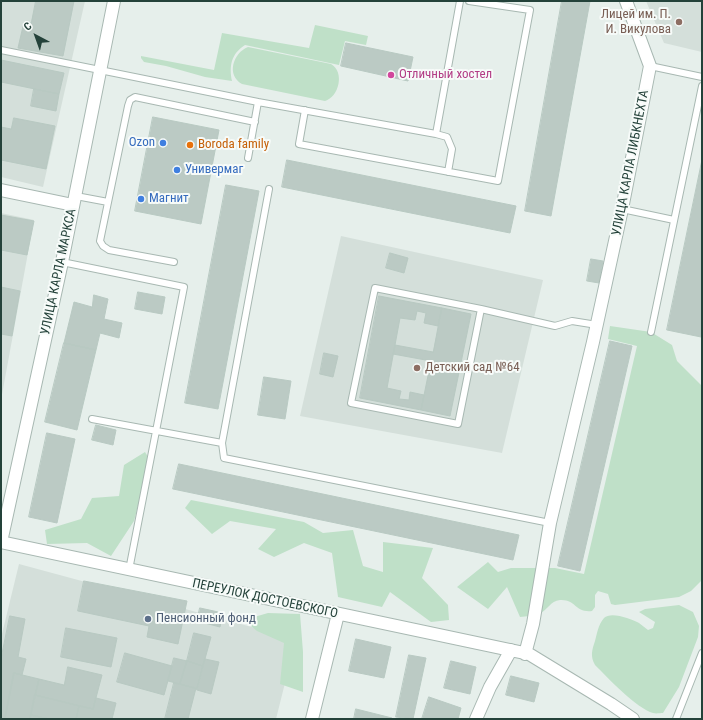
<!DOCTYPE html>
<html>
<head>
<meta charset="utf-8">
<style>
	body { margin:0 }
	#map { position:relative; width:703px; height:720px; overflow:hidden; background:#e6efeb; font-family:"Roboto Condensed",sans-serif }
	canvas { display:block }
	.frame { position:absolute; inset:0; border:2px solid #24423a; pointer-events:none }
	.north { position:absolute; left:16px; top:16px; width:40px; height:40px; -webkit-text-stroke:3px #f7fbf9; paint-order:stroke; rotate:319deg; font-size:11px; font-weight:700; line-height:16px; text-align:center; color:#24423a }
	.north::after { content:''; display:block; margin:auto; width:14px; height:18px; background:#24423a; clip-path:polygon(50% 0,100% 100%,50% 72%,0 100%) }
</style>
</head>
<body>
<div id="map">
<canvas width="703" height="720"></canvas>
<div class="frame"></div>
<div class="north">С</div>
</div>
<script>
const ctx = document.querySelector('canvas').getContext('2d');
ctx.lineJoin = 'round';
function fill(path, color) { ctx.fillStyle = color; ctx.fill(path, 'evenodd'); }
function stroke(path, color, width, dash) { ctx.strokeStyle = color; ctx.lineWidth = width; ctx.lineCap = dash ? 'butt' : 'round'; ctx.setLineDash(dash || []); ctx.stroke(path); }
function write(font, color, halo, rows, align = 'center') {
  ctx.font = font + ' "Roboto Condensed",sans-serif'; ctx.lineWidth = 4; ctx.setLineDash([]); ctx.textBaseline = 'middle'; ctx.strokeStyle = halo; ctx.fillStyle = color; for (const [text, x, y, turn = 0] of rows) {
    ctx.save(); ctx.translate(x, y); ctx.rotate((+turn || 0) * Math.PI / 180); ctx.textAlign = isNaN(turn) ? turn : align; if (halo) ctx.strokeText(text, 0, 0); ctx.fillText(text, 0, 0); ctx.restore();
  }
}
const built = new Path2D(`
	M1,1H85L43,187L1,177Z
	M646,1H702V52L664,43Z
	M1,213L34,220L1,400Z
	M341,236L543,280L502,453L300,416Z
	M19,564L296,639L276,719H1V638Z`);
const green = new Path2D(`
	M315,25L368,36L366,45L345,41L339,65L245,45C231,54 229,66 232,81L205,77L166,66L144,62L141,58V56L214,70L222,33L309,48Z
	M248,47L331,64C345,72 339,97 325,101L242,84C226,75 233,53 248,47Z
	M610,326L651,332L672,345L677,361L702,386V513L701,529L702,534V580L691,591L679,597L615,605L611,604L608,594L598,591L595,595V607L592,611C575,613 576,599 560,600C550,601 548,610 539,614C534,616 526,616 520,617L507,587L488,609L457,587L488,562L498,572L511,568H555L584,574L637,346L608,339Z
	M145,452L150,460L134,521L111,556L87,543L47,544L45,530L81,519L92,498L119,496L124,465Z
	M191,500L304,522L323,533L353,530L363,566L383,572V542L433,548L422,578L448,605L449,620L431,622L390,592L382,607L338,597L332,553L304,543L274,557L258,549L276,529L230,521L212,534L185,508Z
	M679,605L693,612L699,626L698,637L679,687L663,713C660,713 656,714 653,713C637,709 607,677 595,665C590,656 592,650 595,641C597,634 598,625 604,618C611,611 631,619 639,623C642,625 645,628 648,630L653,628L655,622L639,612L645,609Z
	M268,613L300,614L303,652V692L280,684L284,643L257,631L244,620Z`);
const building = new Path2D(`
	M36,1H74L63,56L18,48L24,22L31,23Z
	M562,1H590L551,216L525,211Z
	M346,43L413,57L408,81L341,66Z
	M1,60L64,73L59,94L1,82Z
	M34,89L59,94L56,111L31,106Z
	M153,117L219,130L201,224L135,211Z
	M14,118L55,126L46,169L1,160V127L11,129Z
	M287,160L516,206L510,233L282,187Z
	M702,160V334L701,337L667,330Z
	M226,185L259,191L218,409L185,403Z
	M1,215L34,221L27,255L1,250Z
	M390,253L408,258L404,273L386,268Z
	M591,259L603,261L599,283L587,281Z
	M1,287L20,291L12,336L1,334Z
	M138,292L165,297L162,314L135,309Z
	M94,295L108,299L104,319L122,323L119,338L100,333L96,350L64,343L74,302L92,307Z
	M379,296L442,308L438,326L424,323L426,313L417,311L415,320L400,318L387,388L401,391L399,399L409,400L410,392L424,395L421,410L360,398Z
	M442,308L471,314L450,416L421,410L431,361L393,354L395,345L433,352Z
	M610,341L632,346L580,571L558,566Z
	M64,343L96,350L77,430L45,422Z
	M324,353L338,356L333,377L320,374Z
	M264,377L291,381L285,419L258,415Z
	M96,425L116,430L113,445L92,440Z
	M47,433L75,439L57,523L29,517Z
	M179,464L519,535L513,560L173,489Z
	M84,581L187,601L178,644L147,637L149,626L78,611Z
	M200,608L223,613L220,627L197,621Z
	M10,616L25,619L18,657L26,659L22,675L14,673L5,719H1V659Z
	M66,628L117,638L111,667L61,657Z
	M194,633L211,637L203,666L187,661Z
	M356,639L391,647L384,678L349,671Z
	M125,653L172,666L164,695L117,682Z
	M409,655L426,658L413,719L396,717Z
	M174,658L187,661L180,684L168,681Z
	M205,659L219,662L211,694L197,690Z
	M187,661L203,666L197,689L180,684Z
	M451,661L476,667L470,694L444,688Z
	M68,667L102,675L93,709L35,695L39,679L64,685Z
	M14,673L39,679L30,719H5Z
	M511,676L539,683L534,702L506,695Z
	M174,683L196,688L188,719H165Z
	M35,695L79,706L76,719H49L31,715Z
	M429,697L461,708L458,719H422Z
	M96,698L116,703L112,719H76L79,706L93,709Z
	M356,709L392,718V719H354Z
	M31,715L49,719H30Z`);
const service = new Path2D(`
	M1,50L258,102L248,158
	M650,66L702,77
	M258,102L436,134L460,1
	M305,110L299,144L498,181L530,10L469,1
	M436,134L447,137L452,149L448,172
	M76,196L108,202
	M622,209L674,220
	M62,262L184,287L129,570
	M174,262L109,250L103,246L100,241L128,106L130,100L135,97L255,122
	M481,309L375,288L351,403L458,424L481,309L555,326L572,321L597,325
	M651,332L702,86
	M92,419L222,443L269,189
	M222,443L224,458L550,523
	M676,719L702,653`);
const minor = new Path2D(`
	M1,190L73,205
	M1,542L529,654L611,704L633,719
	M525,654L533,624L550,523L593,342L622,209L650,66L626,1
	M312,719L338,614
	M476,719L490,687L511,650`);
const tertiary = new Path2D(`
	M1,542L62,262L114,1`);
const markers = [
	[679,22,4,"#8d6e63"],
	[391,75,4,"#d1479c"],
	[163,143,4,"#3f7fe0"],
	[190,145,4,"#e8710a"],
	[177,170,4,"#3f7fe0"],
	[141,199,4,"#3f7fe0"],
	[417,368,4,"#8d6e63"],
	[148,619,4,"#5c6f8a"]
];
const educationNames = [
	["Лицей им. П.",671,15],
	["И. Викулова",671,30],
	["Детский сад №64",425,368,"left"]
];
const hotelNames = [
	["Отличный хостел",399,75]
];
const shopNames = [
	["Ozon",155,143,"right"],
	["Универмаг",185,170],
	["Магнит",149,199]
];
const foodNames = [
	["Boroda family",198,145]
];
const streetNames = [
	["УЛИЦА КАРЛА ЛИБКНЕХТА",631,163,-79],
	["УЛИЦА КАРЛА МАРКСА",59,272,-78],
	["ПЕРЕУЛОК ДОСТОЕВСКОГО",265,599,12]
];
const serviceNames = [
	["Пенсионный фонд",156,619]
];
fill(built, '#d4dfda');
fill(green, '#bfe0c8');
fill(building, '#bbcac4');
stroke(building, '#b8c9c2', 1);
stroke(service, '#a8b8b2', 8);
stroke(minor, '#a8b8b2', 14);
stroke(tertiary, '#a8b8b2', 14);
stroke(service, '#fff', 6);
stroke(minor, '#fff', 12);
stroke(tertiary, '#fff', 12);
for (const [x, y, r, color] of markers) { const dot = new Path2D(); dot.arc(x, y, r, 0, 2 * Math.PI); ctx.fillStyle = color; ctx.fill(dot); stroke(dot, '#f7fbf9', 1.5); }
write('13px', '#785e54', '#f7fbf9', educationNames, 'right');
write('13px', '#b23c85', '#f7fbf9', hotelNames, 'left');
write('13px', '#366cbe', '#f7fbf9', shopNames, 'left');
write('13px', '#c56008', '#f7fbf9', foodNames, 'left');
write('13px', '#24423a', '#f7fbf9', streetNames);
write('13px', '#4e5e75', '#f7fbf9', serviceNames, 'left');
</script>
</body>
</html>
